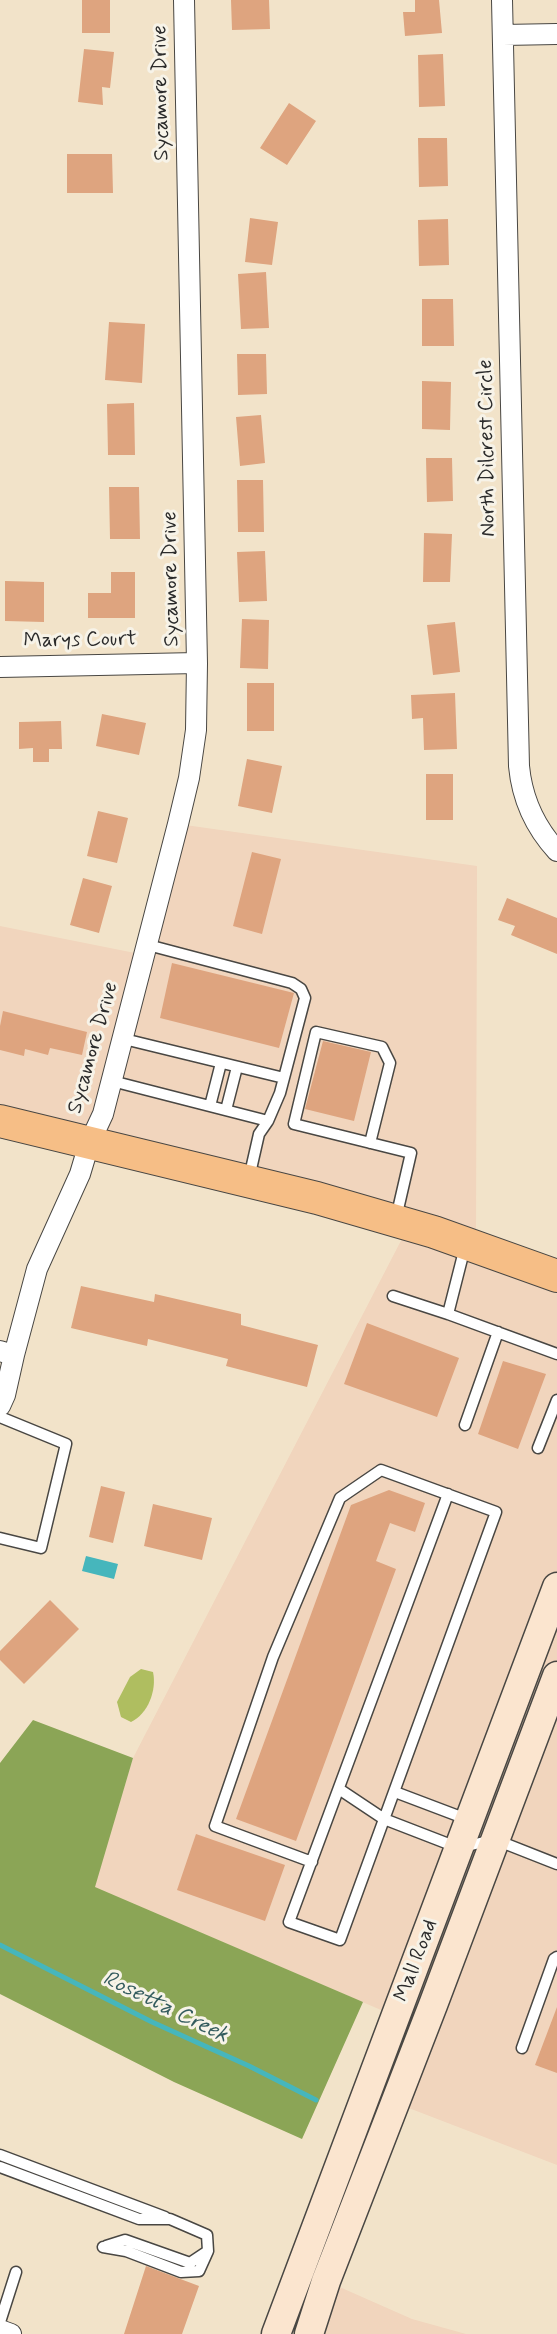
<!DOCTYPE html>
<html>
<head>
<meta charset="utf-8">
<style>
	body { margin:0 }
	canvas { display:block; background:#f2e3c9 }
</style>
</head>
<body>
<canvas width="557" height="2334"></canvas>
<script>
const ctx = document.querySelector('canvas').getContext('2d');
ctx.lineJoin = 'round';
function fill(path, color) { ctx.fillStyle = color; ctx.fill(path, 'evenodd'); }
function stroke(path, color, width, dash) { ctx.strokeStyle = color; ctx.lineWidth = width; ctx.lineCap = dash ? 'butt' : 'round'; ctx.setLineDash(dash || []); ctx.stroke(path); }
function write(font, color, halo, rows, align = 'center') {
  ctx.font = font + ' Mynerve,sans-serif'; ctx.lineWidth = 6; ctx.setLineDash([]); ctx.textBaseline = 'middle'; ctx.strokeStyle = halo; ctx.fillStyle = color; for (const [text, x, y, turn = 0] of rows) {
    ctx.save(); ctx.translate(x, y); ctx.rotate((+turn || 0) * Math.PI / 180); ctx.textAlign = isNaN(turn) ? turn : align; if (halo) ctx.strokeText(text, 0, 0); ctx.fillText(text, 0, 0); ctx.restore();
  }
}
const built = new Path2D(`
	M178,824L477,866L476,1247L557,1276V2165L367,2092L395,2016L94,1887L133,1758L407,1229L0,1120V926L145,955Z
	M326,2281L412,2319L466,2334H309Z`);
const green = new Path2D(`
	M141,1669L153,1672C157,1690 148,1714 131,1722L121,1717L117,1702L130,1677Z`);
const forest = new Path2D(`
	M33,1720L133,1758L95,1887L363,2002L302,2139L174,2082L0,1994V1763Z`);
const water = new Path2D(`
	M86,1556L118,1564L114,1579L82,1571Z`);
const stream = new Path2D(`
	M0,1945L152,2022L249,2066L316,2100`);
const building = new Path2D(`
	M82,0H110V33H82Z
	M231,0H269L270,29L232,30Z
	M415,0H439L442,33L405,36L403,12H415Z
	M84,49L114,52L110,88L102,87L103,105L78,102Z
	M443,54L445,106L419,107L418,55Z
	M289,103L316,121L287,165L260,148Z
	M418,138H447L448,186L419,187Z
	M67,154H112L113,193H67Z
	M250,218L278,222L272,265L245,262Z
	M448,219L449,265L419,266L418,220Z
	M266,272L269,328L241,329L238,274Z
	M422,299H453L454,346H422Z
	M109,322L145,324L142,383L105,380Z
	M237,354H266L267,394L238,395Z
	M422,381L451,382L450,430L422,429Z
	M134,403L135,455H108L107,404Z
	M261,415L265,463L240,466L236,417Z
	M426,458H452L453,501L427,502Z
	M237,480H263L264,532H238Z
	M109,487H139L140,539H110Z
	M424,533L452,534L450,582H423Z
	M265,551L267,601L239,602L237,552Z
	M111,572H135V618H88V593H111Z
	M5,581L44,582V622L5,621Z
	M242,619L269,620L268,669L240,668Z
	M455,622L460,672L433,675L427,625Z
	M247,683H274V731H247Z
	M455,693L457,749L424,750L423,718L412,719L411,695Z
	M102,714L146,723L139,755L96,746Z
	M61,721L62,749H49V762H33V748L19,749V722Z
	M247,759L282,766L272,813L238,806Z
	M426,774H453V820H426Z
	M98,811L128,818L117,863L87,856Z
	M252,852L281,859L262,934L233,926Z
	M83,878L112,886L99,933L70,925Z
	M507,898L557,918V954L511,935L515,926L498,920Z
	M172,963L294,993L279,1048L160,1018Z
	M3,1011L87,1032L82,1055L50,1048L48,1055L25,1049L24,1056L0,1050V1026Z
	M323,1041L371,1052L354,1121L305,1109Z
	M81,1286L154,1302L155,1294L241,1314V1325L318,1345L307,1387L226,1366L228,1359L148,1339L147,1346L71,1328Z
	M367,1323L459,1358L437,1417L344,1384Z
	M503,1361L546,1374L518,1449L478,1434Z
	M101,1486L125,1492L113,1543L89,1537Z
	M389,1490L425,1503L415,1532L390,1523L376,1561L396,1569L296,1841L236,1819L351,1505Z
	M153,1504L212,1518L202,1560L144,1546Z
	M50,1600L79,1629L24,1684L0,1660V1651Z
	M196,1834L285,1865L265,1921L177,1890Z
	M557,2007V2073L535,2065Z
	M146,2266L199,2286L182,2334H124Z`);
const service = new Path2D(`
	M148,945L292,983L301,989L305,998L280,1093L268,1121L259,1134L249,1178
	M124,1039L284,1078
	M112,1081L268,1121
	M210,1106L221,1063
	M226,1110L237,1067
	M370,1143L390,1063L382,1047L316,1032L294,1124L411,1153L396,1218
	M465,1247L448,1314L557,1354
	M393,1296L448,1314
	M0,1417L66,1444L41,1548L0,1538
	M465,1425L498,1332
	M538,1448L557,1400
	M339,1789L384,1819L459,1848L492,1840
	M395,1792L469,1820
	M496,1840L557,1864
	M312,1862L215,1826L273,1657L340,1498L381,1470L496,1512L340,1940L289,1922L448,1494
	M522,2048L554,1959L557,1957
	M0,2155L165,2217
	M0,2167L139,2219H170L207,2235L208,2251L199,2271L181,2272L126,2251L103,2247
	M106,2246L125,2240L190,2263L208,2251
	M0,2322L16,2272`);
const minor = new Path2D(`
	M502,0L519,766C522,798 535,827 557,851
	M503,35L557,34
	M0,667L197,663
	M0,1351L14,1355L5,1395L0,1406
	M14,1355L37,1269L80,1174L89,1144L103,1114L178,824L189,778L196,730L197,663L184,0
	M0,2330L11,2334`);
const secondary = new Path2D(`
	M276,2334L557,1587
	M309,2334L326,2281L433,2005L557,1676`);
const primary = new Path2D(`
	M0,1121L317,1198L434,1232L557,1276`);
const streetNames = [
	["Sycamore Drive",162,93,-91],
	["North Dilcrest Circle",488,448,-91],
	["Sycamore Drive",172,579,-91],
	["Marys Court",80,641,-1],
	["Sycamore Drive",94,1048,-74],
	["Mall Road",417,1961,-69]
];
const waterNames = [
	["Rosetta Creek",165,2008,26]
];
fill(built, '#f1d5bd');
fill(green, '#afbe60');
fill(forest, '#8ba556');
fill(water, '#46b6bc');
stroke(stream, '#46b6bc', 5);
fill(building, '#dea47f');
stroke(service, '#494743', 13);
stroke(minor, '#494743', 22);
stroke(secondary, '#494743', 31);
stroke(primary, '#494743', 34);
stroke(service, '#fff', 10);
stroke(minor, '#fff', 20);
stroke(secondary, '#fbe5cf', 28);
stroke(primary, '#f6be86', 32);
write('21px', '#2b2b2b', '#f7f3e8', streetNames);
write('italic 22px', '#345c5e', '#f7f3e8', waterNames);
</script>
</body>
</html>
